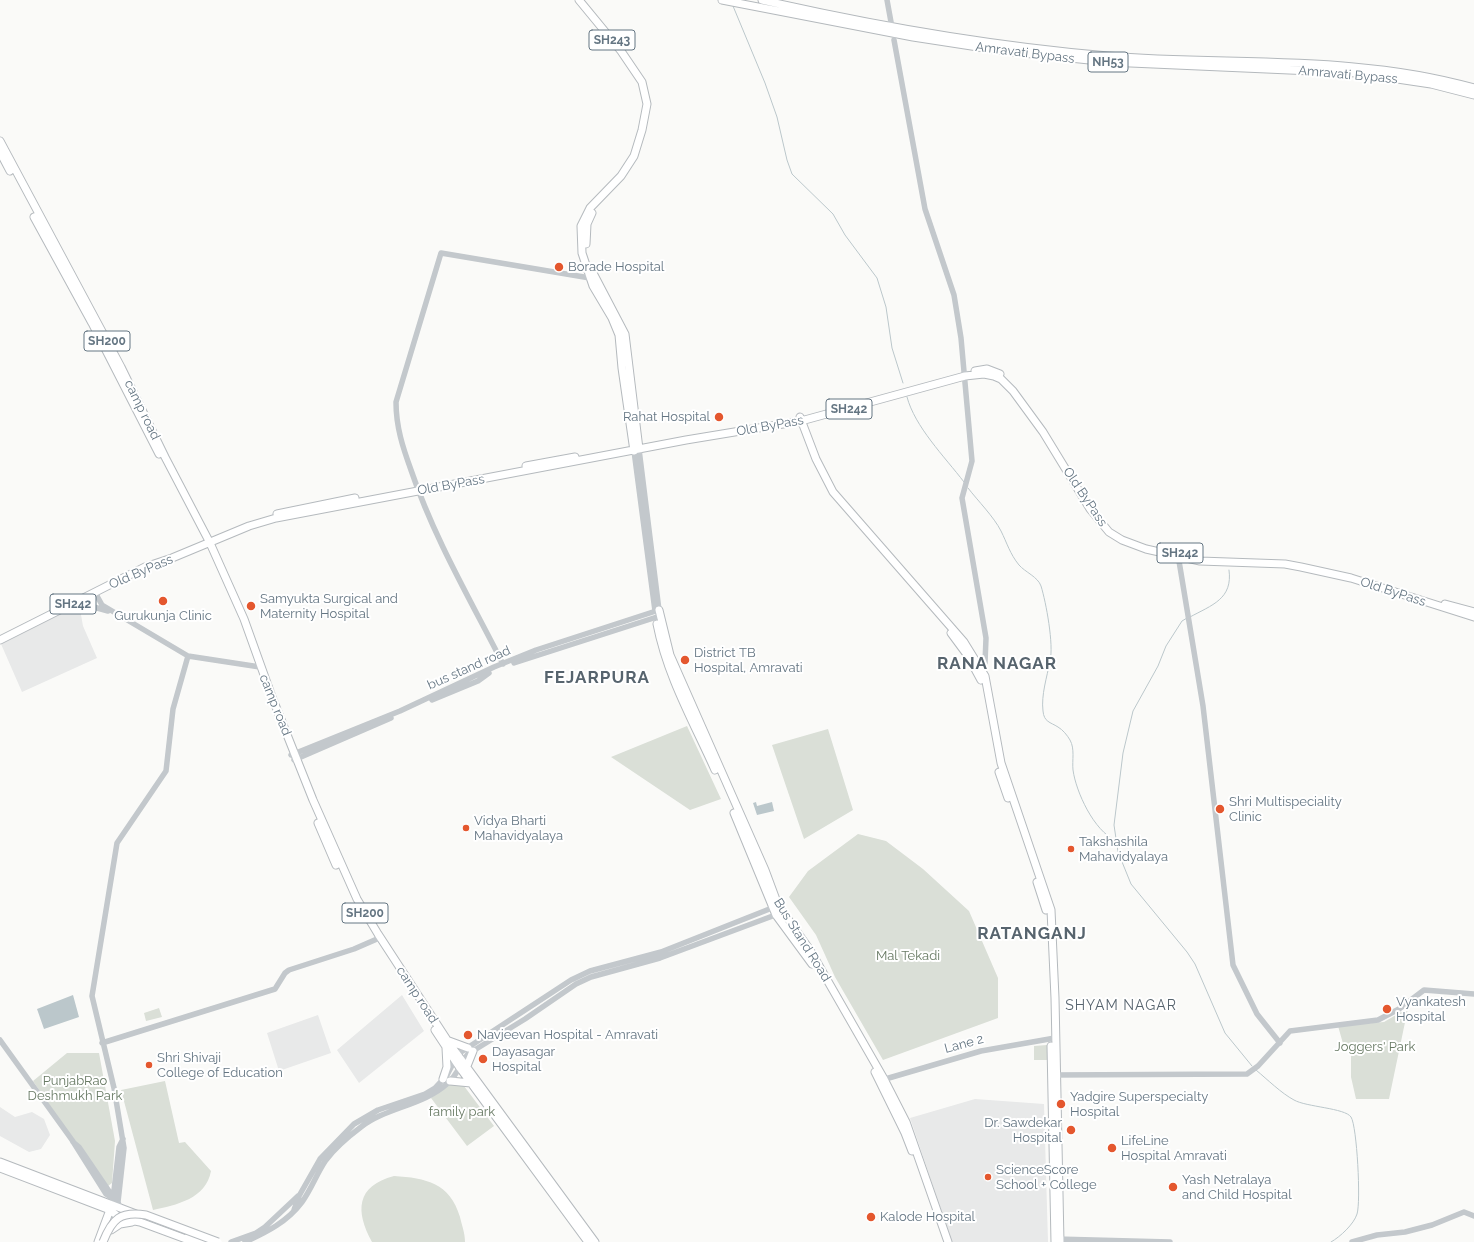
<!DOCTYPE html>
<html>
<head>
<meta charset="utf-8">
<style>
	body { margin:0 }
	canvas { display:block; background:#fafaf8 }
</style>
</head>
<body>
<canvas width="1474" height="1242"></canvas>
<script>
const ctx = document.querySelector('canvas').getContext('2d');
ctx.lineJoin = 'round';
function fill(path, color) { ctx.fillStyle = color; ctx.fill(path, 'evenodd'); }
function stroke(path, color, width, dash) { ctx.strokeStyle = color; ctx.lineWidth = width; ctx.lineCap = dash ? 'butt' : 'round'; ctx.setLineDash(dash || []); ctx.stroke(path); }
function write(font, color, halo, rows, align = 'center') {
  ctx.font = font + ' Raleway,sans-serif'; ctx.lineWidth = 4; ctx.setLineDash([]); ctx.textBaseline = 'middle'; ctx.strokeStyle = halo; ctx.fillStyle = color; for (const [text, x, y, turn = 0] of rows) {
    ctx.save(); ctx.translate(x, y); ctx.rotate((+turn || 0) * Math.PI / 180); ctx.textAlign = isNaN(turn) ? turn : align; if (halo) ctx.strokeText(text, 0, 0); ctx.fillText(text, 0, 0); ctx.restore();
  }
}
const built = new Path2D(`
	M80,609L83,626L97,658L22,692L1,644L68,610Z
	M402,995L424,1031L359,1083L337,1050Z
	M318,1015L331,1053L279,1071L267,1033Z
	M975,1099L1044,1104L1048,1242H952L910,1118Z
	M0,1107L15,1117L32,1112L44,1119L50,1135L41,1149L29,1152L0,1136Z`);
const green = new Path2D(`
	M687,726L721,799L690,810L611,757Z
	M828,729L853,810L804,839L772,745Z
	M858,834L886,841L923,869L969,911L998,978V1018L883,1060L835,977L816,935L789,897L808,871Z
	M159,1008L162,1017L146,1021L144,1013Z
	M1408,1008L1389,1099H1356L1351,1077V1046L1344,1047L1338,1026L1384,1022Z
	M1047,1045V1060H1034V1046Z
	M67,1053H99L115,1141L112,1183L108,1186H105L33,1081Z
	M458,1078L494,1126L467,1146L431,1098Z
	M165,1081L179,1143L185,1142L211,1171C206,1199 176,1205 153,1210L121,1090Z
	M394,1176C426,1178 450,1183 460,1217C462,1226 465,1233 465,1242H372C355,1211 356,1186 394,1176Z`);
const water = new Path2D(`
	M756,802L757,806L772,802L774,811L757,815L753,803Z
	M73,995L79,1017L44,1029L37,1009Z`);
const stream = new Path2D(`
	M733,6L765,83L777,117L787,160L792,174L833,214L845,235L877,278L886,307L892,348L903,383
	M907,397C915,427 944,456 964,482
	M968,488C978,501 994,517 1001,531C1007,543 1010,554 1019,565C1025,572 1038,577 1041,586C1046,602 1054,645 1050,661C1047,677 1041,695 1043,711C1044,722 1050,722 1058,727C1063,730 1067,735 1070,740C1075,749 1072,760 1073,770C1076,792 1094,831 1115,840
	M1190,617C1212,605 1233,599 1229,570
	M1187,618L1182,621L1166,646L1158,666L1133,711L1123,753L1114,825L1118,852L1131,884L1187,952L1195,964L1225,1033L1252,1066
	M1256,1070C1268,1080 1281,1093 1294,1100C1306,1107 1345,1108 1351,1117C1357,1126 1361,1202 1357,1214C1354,1224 1340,1237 1331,1242`);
const tertiary = new Path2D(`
	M887,0L891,22
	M894,40L925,209L954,295L961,338L972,461L962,498L986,638L985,663L980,672
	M634,451L655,611
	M1182,554L1179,561L1203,706L1233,965L1257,1014L1280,1043
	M98,590L97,596L102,605L188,656
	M76,602L108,611
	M514,663L660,616
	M503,664C471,601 434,538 411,470C403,448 396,427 396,402L441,253L590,278
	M432,700L478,681L489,673
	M291,755L400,711L494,667L536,650L659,610L639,449
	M294,760L391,718
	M0,1040L72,1140L106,1194L118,1202
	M102,1043L275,989L285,973L289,970L354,949L377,939
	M1053,1075L1247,1074L1258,1066L1290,1031L1378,1020L1399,1009L1424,990L1474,994
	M882,1080L981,1051L1055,1038
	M73,1142L79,1147L111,1194L110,1197
	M113,1199L119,1147L123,1139
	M120,1208L118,1202L124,1148L114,1088L92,996L117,843L166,771L173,709L188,656L260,667
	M294,1210L299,1196L320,1159L354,1124L378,1110L425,1094L435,1088L447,1075L458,1054L571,980L590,971L661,952L777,906
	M1056,1239L1170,1242
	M231,1242L256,1233L265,1227L298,1196
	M245,1242C267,1232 287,1222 302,1202C311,1190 317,1173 326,1160C335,1148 349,1136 361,1127C387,1107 423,1106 448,1083C457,1075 461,1063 468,1054L525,1019L576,984L591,977L660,958L778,914
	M1352,1242L1377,1235L1405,1232L1432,1225L1464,1212L1474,1216`);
const primary = new Path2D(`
	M579,0L621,51L642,82L647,104L642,130L634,156L621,176L590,208L581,226L582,253L593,286L612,318L619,335L622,368L634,451
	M0,141L121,367L165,457L210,543L244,619L272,697L313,800L357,899L378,934L449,1043L595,1242
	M0,152L10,171
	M34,217L92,323L159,454
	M586,244L587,224L592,213
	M592,271L625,334L639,449
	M975,371L987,369L1000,374
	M800,417L816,459L833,492L964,642L985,676L1001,763L1051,910L1055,998L1060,1242
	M526,466L575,457
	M277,514L355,498
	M1445,604L1474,612
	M659,610L670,655L765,870L778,905L810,950L884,1079L906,1122L948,1242
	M657,624C667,676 694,723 715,770
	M951,633L968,656L981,680
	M0,640L145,567L172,558L249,526L276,518L686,440L801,421L965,376L984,374L994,376L1001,379L1013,391L1043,432L1090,509L1109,532L1122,540L1146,549L1200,561L1285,564L1301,567L1351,578L1474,617
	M999,772L1008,798
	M734,813L776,915L812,964
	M318,823L336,865
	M1037,882L1046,910
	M435,1030L460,1068L588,1242
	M449,1041L468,1048
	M1051,1046L1055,1242
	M467,1066L473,1051
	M875,1072L905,1133L912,1151
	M443,1079L447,1067L446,1048
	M450,1081L471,1083
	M0,1162L136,1214
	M0,1168L110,1210L120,1218L140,1222L194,1242
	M111,1230L120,1224L132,1222
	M189,1235L208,1242
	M98,1242L111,1207`);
const trunk = new Path2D(`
	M722,0L913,37L1004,51L1108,62L1357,73L1431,84L1474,95
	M762,0C876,26 991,46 1108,56C1230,66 1354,54 1474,88`);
const primaryBridge = new Path2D(`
	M103,1242C112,1219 120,1211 146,1215L218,1242`);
const markers = [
	[559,267,5,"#e4572e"],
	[719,417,5,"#e4572e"],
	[163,601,5,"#e4572e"],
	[251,606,5,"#e4572e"],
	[685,660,5,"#e4572e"],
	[1220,809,5,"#e4572e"],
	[466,828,4,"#e4572e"],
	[1071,849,4,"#e4572e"],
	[1387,1009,5,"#e4572e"],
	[468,1035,5,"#e4572e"],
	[483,1059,5,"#e4572e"],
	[149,1065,4,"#e4572e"],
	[1061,1104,5,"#e4572e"],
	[1071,1130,5,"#e4572e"],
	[1112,1148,5,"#e4572e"],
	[988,1177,4,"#e4572e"],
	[1173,1187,5,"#e4572e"],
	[871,1217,5,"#e4572e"]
];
const shields = [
	[612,40,46],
	[1108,62,40],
	[107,341,46],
	[849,409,46],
	[1180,553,46],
	[73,604,46],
	[365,913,46]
];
const shieldNames = [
	["SH243",612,40],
	["NH53",1108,62],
	["SH200",107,341],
	["SH242",849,409],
	["SH242",1180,553],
	["SH242",73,604],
	["SH200",365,913]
];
const streetNames = [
	["Amravati Bypass",1025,53,7],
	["Amravati Bypass",1348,75,5],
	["camp road",142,410,64],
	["Old ByPass",770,426,-10],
	["Old ByPass",451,485,-10],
	["Old ByPass",1085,497,56],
	["Old ByPass",141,572,-23],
	["Old ByPass",1393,592,18],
	["bus stand road",469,668,-24],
	["camp road",275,705,68],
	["Bus Stand Road",802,940,58],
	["camp road",417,995,57],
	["Lane 2",964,1044,-15]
];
const poiNames = [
	["Borade Hospital",568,267],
	["Rahat Hospital",710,417,"right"],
	["Samyukta Surgical and",260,599],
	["Maternity Hospital",260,614],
	["Gurukunja Clinic",163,616,"center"],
	["District TB",694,653],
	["Hospital, Amravati",694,668],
	["Shri Multispeciality",1229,802],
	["Clinic",1229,817],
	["Vidya Bharti",474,821],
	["Mahavidyalaya",474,836],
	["Takshashila",1079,842],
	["Mahavidyalaya",1079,857],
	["Vyankatesh",1396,1002],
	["Hospital",1396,1017],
	["Navjeevan Hospital - Amravati",477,1035],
	["Dayasagar",492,1052],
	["Hospital",492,1067],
	["Shri Shivaji",157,1058],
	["College of Education",157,1073],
	["Yadgire Superspecialty",1070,1097],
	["Hospital",1070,1112],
	["Dr. Sawdekar",1062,1123,"right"],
	["Hospital",1062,1138,"right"],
	["LifeLine",1121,1141],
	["Hospital Amravati",1121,1156],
	["ScienceScore",996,1170],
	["School + College",996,1185],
	["Yash Netralaya",1182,1180],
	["and Child Hospital",1182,1195],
	["Kalode Hospital",880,1217]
];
const parkNames = [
	["Mal Tekadi",908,956],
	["Joggers' Park",1375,1047],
	["PunjabRao",75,1081],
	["Deshmukh Park",75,1096],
	["family park",462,1112]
];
const neighbourhoodNames = [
	["SHYAM NAGAR",1121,1006]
];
const districtNames = [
	["RANA NAGAR",997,664],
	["FEJARPURA",597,678],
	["RATANGANJ",1032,934]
];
fill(built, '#e8e9e9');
fill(green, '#dadfd7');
fill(water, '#bbc7cb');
stroke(stream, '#bbc7cb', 1);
stroke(primary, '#b5babe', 9);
stroke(trunk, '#b4b9bd', 9);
stroke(tertiary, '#c3c8cc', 5.5);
stroke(primary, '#fff', 7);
stroke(trunk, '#fff', 7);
stroke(primaryBridge, '#b5babe', 9, []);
stroke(primaryBridge, '#fff', 7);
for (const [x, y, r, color] of markers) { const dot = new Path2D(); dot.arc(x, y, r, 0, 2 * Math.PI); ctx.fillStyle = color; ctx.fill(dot); stroke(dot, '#fff', 1.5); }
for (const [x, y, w] of shields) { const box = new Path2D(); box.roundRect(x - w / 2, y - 10, w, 20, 3); ctx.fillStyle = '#fff'; ctx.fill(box); stroke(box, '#657683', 1); }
write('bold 12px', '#657683', null, shieldNames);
write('13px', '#657683', '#fff', streetNames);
write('13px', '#657683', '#fff', poiNames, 'left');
write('13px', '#687a64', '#fff', parkNames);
ctx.letterSpacing = '1px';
write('14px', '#57646e', '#fff', neighbourhoodNames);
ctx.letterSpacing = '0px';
ctx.letterSpacing = '1px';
write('bold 17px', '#57646e', '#fff', districtNames);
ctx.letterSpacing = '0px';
</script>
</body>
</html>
